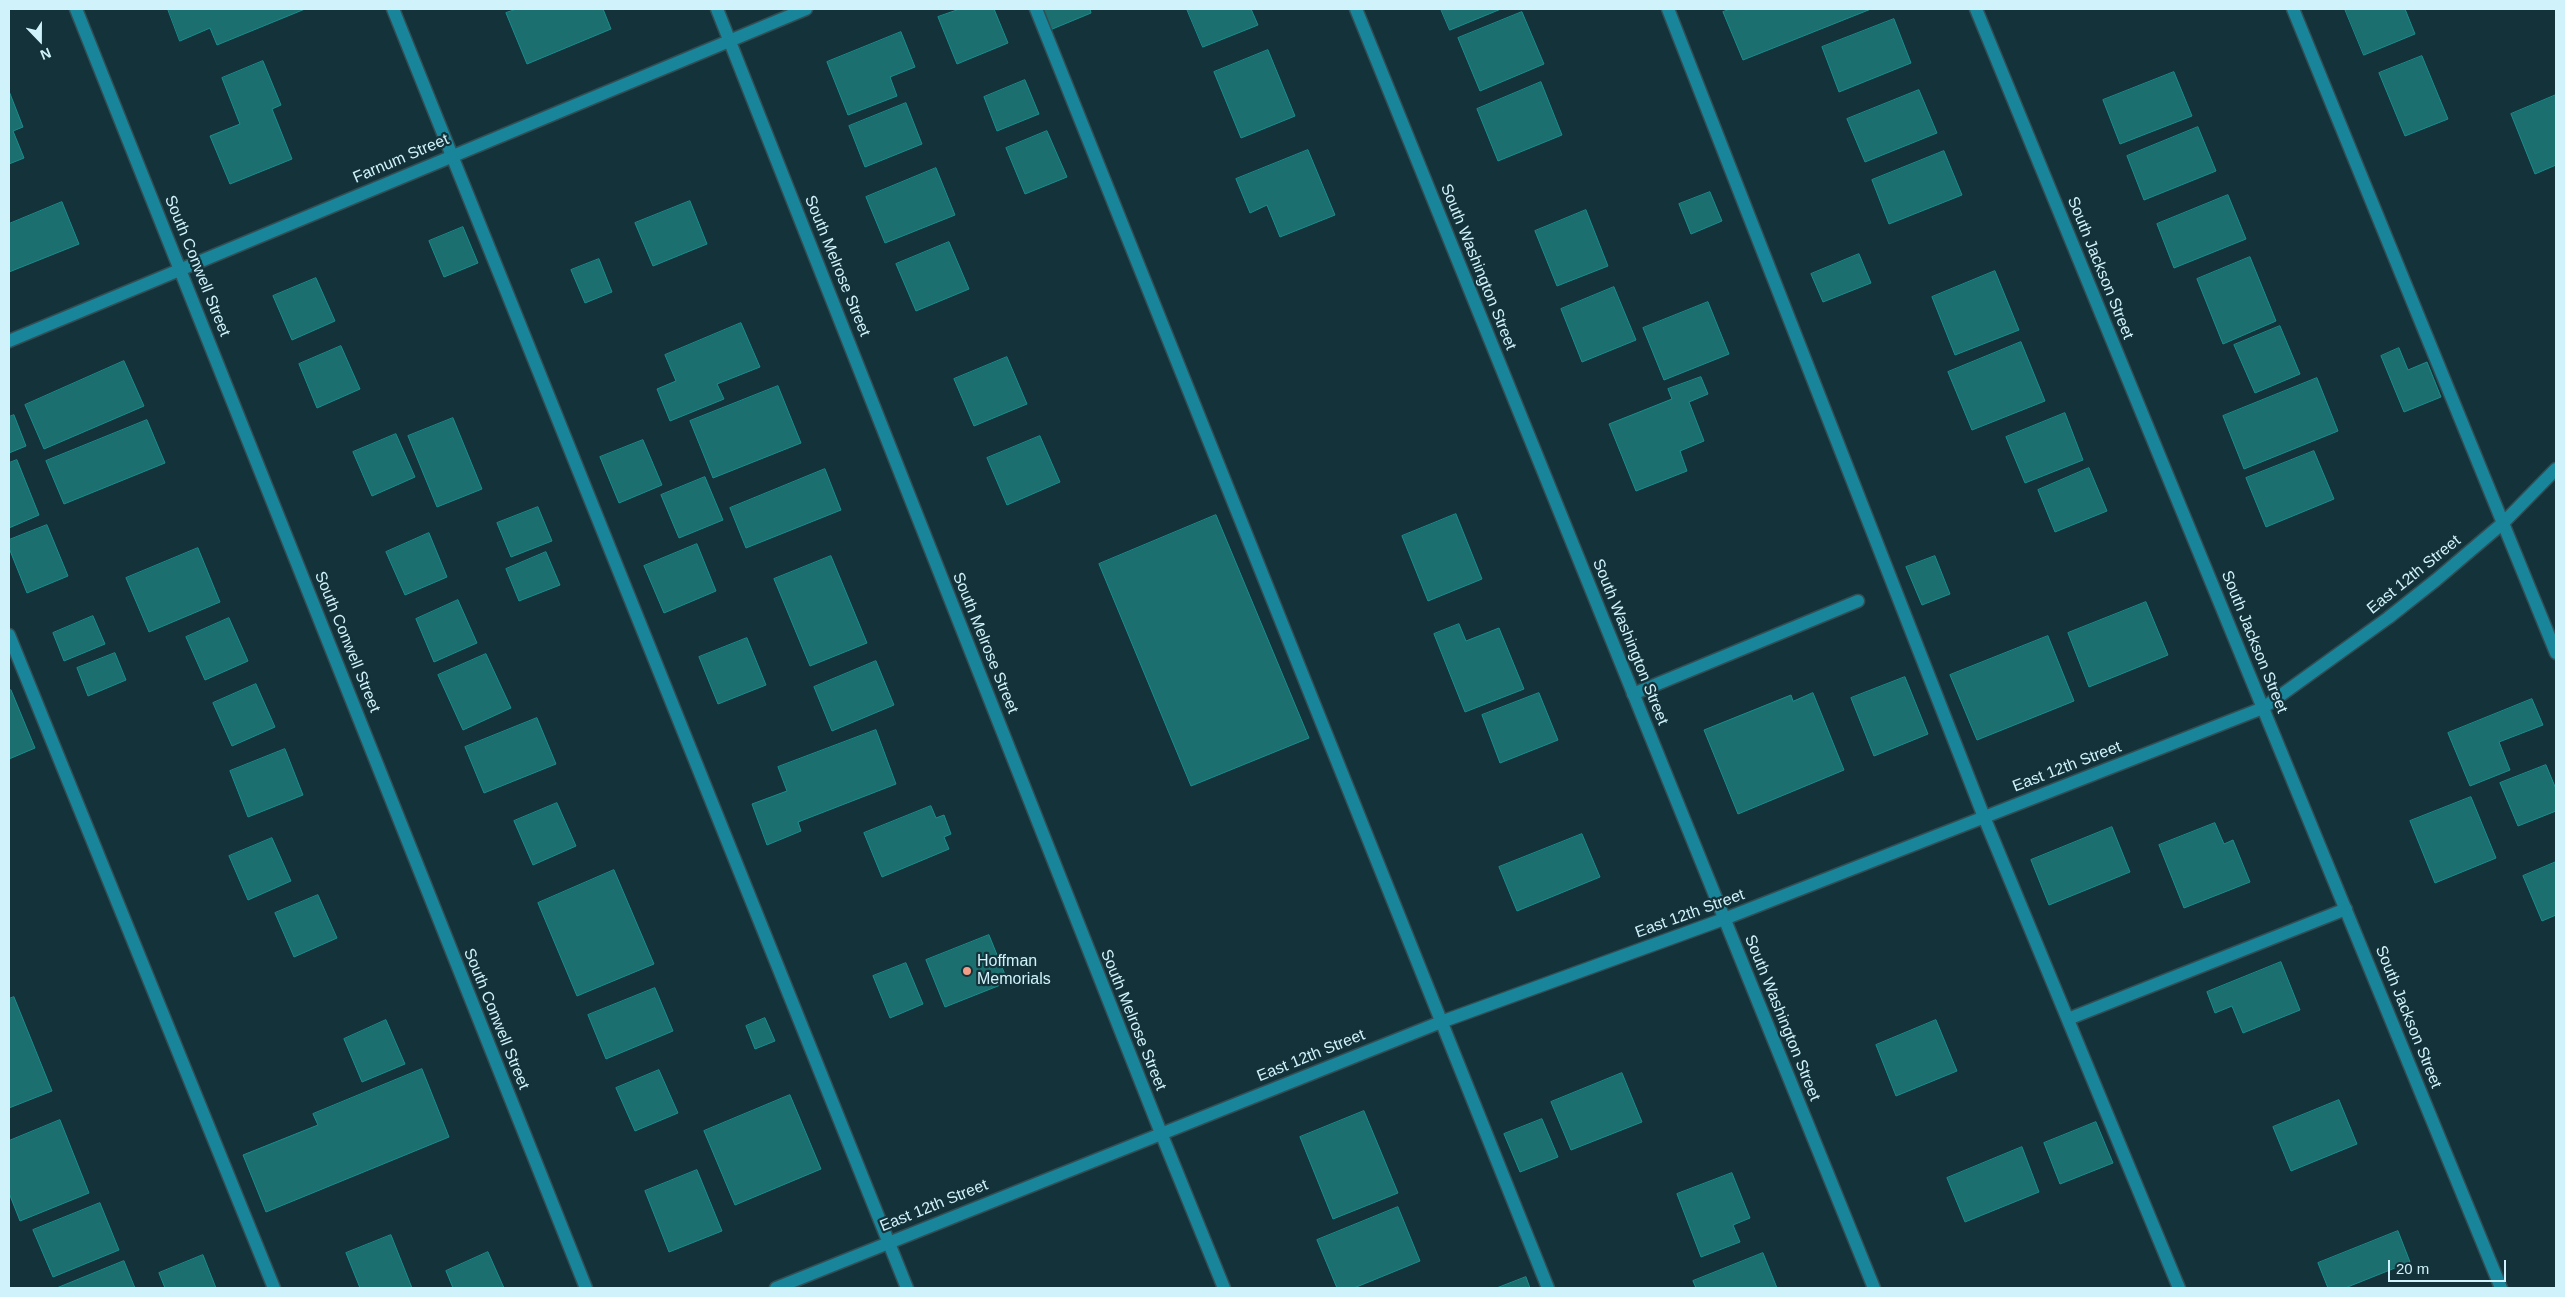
<!DOCTYPE html>
<html>
<head>
<meta charset="utf-8">
<style>
	body { margin:0 }
	#map { position:relative; width:2565px; height:1297px; overflow:hidden; background:#143239; font-family:Helvetica,sans-serif }
	canvas { display:block }
	.frame { position:absolute; inset:0; border:10px solid #d0f2fb; pointer-events:none }
	.north { position:absolute; left:15px; top:15px; width:50px; height:50px; -webkit-text-stroke:4px #143239; paint-order:stroke; rotate:158deg; font-size:14px; font-weight:700; line-height:20px; text-align:center; color:#d0f2fb }
	.north::after { content:''; display:block; margin:auto; width:18px; height:22px; background:#d0f2fb; clip-path:polygon(50% 0,100% 100%,50% 72%,0 100%) }
	.scale { position:absolute; left:2388px; top:1260px; width:118px; height:22px; box-sizing:border-box; border:2px solid #d0f2fb; border-top:0; padding-left:6px; font-size:15px; line-height:18px; white-space:nowrap; color:#d0f2fb; -webkit-text-stroke:4px #143239; paint-order:stroke }
</style>
</head>
<body>
<div id="map">
<canvas width="2565" height="1297"></canvas>
<div class="frame"></div>
<div class="north">N</div>
<div class="scale">20 m</div>
</div>
<script>
const ctx = document.querySelector('canvas').getContext('2d');
ctx.lineJoin = 'round';
function fill(path, color) { ctx.fillStyle = color; ctx.fill(path, 'evenodd'); }
function stroke(path, color, width, dash) { ctx.strokeStyle = color; ctx.lineWidth = width; ctx.lineCap = dash ? 'butt' : 'round'; ctx.setLineDash(dash || []); ctx.stroke(path); }
function write(font, color, halo, rows, align = 'center') {
  ctx.font = font + ' Helvetica,sans-serif'; ctx.lineWidth = 4.5; ctx.setLineDash([]); ctx.textBaseline = 'middle'; ctx.strokeStyle = halo; ctx.fillStyle = color; for (const [text, x, y, turn = 0] of rows) {
    ctx.save(); ctx.translate(x, y); ctx.rotate((+turn || 0) * Math.PI / 180); ctx.textAlign = isNaN(turn) ? turn : align; if (halo) ctx.strokeText(text, 0, 0); ctx.fillText(text, 0, 0); ctx.restore();
  }
}
const building = new Path2D(`
	M168,9H305L217,45L210,28L180,41Z
	M517,9H603L611,29L527,64L506,13Z
	M960,9H994L1008,43L957,64L938,17Z
	M1041,9H1090L1091,13L1050,30Z
	M1187,9H1251L1258,25L1203,47Z
	M1441,9H1501L1450,30Z
	M1731,9H1871L1743,60L1723,12Z
	M2345,9H2405L2415,34L2364,55Z
	M1522,12L1544,64L1480,91L1458,38Z
	M1894,19L1911,63L1839,92L1822,47Z
	M901,32L915,67L890,77L897,96L848,115L827,62Z
	M1268,50L1295,116L1241,138L1214,72Z
	M2422,56L2448,119L2405,136L2379,73Z
	M263,61L281,105L272,109L292,159L230,184L210,136L240,124L222,78Z
	M2174,72L2192,116L2120,144L2103,100Z
	M1025,80L1039,114L997,131L984,97Z
	M1541,82L1562,135L1498,161L1477,109Z
	M1919,90L1937,133L1865,162L1847,119Z
	M9,91L23,127L13,131L24,158L9,164Z
	M2556,95V165L2535,174L2511,114Z
	M906,103L922,144L865,167L849,126Z
	M2198,127L2216,171L2144,200L2127,156Z
	M1047,131L1067,177L1025,194L1006,148Z
	M1308,150L1335,215L1280,237L1267,205L1250,213L1236,179Z
	M1944,151L1962,195L1889,224L1872,180Z
	M936,168L955,215L885,243L866,197Z
	M1710,192L1722,221L1691,234L1679,204Z
	M2228,195L2246,239L2174,268L2157,224Z
	M690,201L707,244L653,266L635,223Z
	M62,202L79,244L9,272V224Z
	M1586,210L1608,266L1557,286L1535,231Z
	M463,227L478,263L444,277L429,241Z
	M949,242L969,289L916,311L896,264Z
	M1859,254L1871,283L1823,302L1811,274Z
	M2250,257L2276,321L2223,344L2197,279Z
	M599,259L612,292L585,303L571,270Z
	M1995,271L2019,330L1955,355L1932,297Z
	M316,278L335,321L292,340L273,296Z
	M1614,287L1636,340L1582,362L1561,309Z
	M1708,302L1729,354L1664,380L1643,328Z
	M741,323L760,367L717,384L724,399L670,421L657,389L676,381L665,355Z
	M2280,326L2300,374L2255,393L2234,345Z
	M2021,342L2045,401L1972,430L1948,372Z
	M341,346L360,389L317,408L299,364Z
	M2399,348L2408,370L2427,362L2441,397L2404,412L2381,356Z
	M1007,357L1027,404L974,426L954,379Z
	M124,361L144,406L44,449L25,405Z
	M1701,377L1708,394L1689,402L1704,441L1680,451L1687,471L1636,491L1609,424L1672,399L1668,389Z
	M2317,378L2338,431L2244,469L2223,416Z
	M778,386L801,443L713,478L690,421Z
	M2065,413L2083,460L2025,483L2006,437Z
	M14,415L26,446L9,453V417Z
	M453,418L482,489L437,507L408,436Z
	M147,420L165,463L64,504L46,461Z
	M396,434L415,477L372,496L353,452Z
	M1040,436L1060,482L1007,505L987,458Z
	M643,440L662,485L619,503L600,457Z
	M2314,451L2334,499L2266,527L2246,478Z
	M17,460L39,515L9,528V463Z
	M2089,468L2107,511L2055,532L2038,490Z
	M825,469L841,510L746,548L730,508Z
	M705,477L723,520L679,538L661,495Z
	M538,507L552,541L511,557L497,523Z
	M1456,514L1482,579L1428,601L1402,536Z
	M1216,515L1309,738L1191,786L1099,564Z
	M47,525L68,576L27,593L9,548V540Z
	M429,533L447,577L405,595L386,552Z
	M697,544L716,591L664,613L644,566Z
	M198,548L220,602L149,632L126,578Z
	M546,552L560,585L519,601L506,569Z
	M831,556L867,643L810,666L774,579Z
	M1935,556L1950,594L1922,605L1906,567Z
	M458,600L477,643L434,662L416,619Z
	M2146,602L2168,655L2089,687L2068,633Z
	M93,616L105,644L64,661L53,633Z
	M229,618L248,661L205,680L186,637Z
	M1459,624L1466,641L1499,628L1524,689L1465,712L1434,634Z
	M2048,636L2074,701L1977,740L1950,675Z
	M747,638L766,685L718,704L699,657Z
	M115,653L126,680L88,696L77,668Z
	M486,654L511,708L463,730L438,675Z
	M876,661L894,705L832,731L814,687Z
	M1905,677L1928,734L1874,756L1851,698Z
	M256,684L275,727L232,746L213,703Z
	M11,690L35,748L9,759V691Z
	M1539,693L1558,740L1500,763L1482,715Z
	M1813,693L1844,770L1738,814L1704,730L1791,695L1793,701Z
	M2532,699L2543,725L2499,742L2510,770L2470,786L2448,733Z
	M537,718L556,764L484,793L465,747Z
	M876,730L896,784L798,822L801,831L767,845L752,804L787,791L778,767Z
	M285,749L303,795L248,817L230,771Z
	M2546,765L2556,789V811L2518,826L2500,783Z
	M2471,797L2496,858L2435,883L2410,821Z
	M557,803L576,846L533,865L514,821Z
	M931,806L936,818L944,815L951,834L944,837L949,849L882,877L864,833Z
	M2215,823L2224,844L2233,840L2250,882L2184,908L2159,845Z
	M2112,827L2130,872L2049,905L2031,860Z
	M1582,834L1600,877L1517,911L1499,867Z
	M272,838L291,881L248,900L229,856Z
	M2556,862V915L2542,921L2523,876Z
	M614,870L654,964L577,996L538,903Z
	M318,895L337,938L294,957L275,913Z
	M989,935L1008,982L945,1007L926,960Z
	M2281,962L2300,1010L2243,1033L2232,1006L2215,1013L2207,992Z
	M906,963L923,1004L890,1018L873,976Z
	M655,988L673,1031L606,1059L588,1015Z
	M14,997L52,1091L9,1108V999Z
	M765,1018L775,1041L755,1049L746,1026Z
	M386,1020L405,1064L362,1082L344,1039Z
	M1936,1020L1957,1071L1896,1096L1876,1045Z
	M422,1069L449,1137L266,1212L243,1155L318,1125L313,1114Z
	M659,1070L678,1113L635,1131L616,1088Z
	M1622,1073L1642,1122L1571,1150L1551,1102Z
	M790,1095L821,1169L735,1205L704,1131Z
	M2339,1100L2357,1144L2291,1171L2273,1127Z
	M1364,1111L1398,1193L1333,1219L1300,1137Z
	M1542,1119L1558,1157L1520,1172L1504,1134Z
	M60,1120L89,1193L20,1221L9,1193V1141Z
	M2096,1122L2113,1163L2060,1184L2044,1143Z
	M2022,1147L2039,1192L1965,1222L1947,1178Z
	M697,1170L722,1231L669,1252L645,1191Z
	M1732,1173L1750,1218L1733,1225L1740,1242L1701,1257L1677,1194Z
	M100,1203L119,1250L53,1277L33,1230Z
	M1398,1207L1420,1261L1354,1288H1337L1317,1240Z
	M2398,1231L2410,1262L2345,1288H2328L2318,1263Z
	M391,1235L412,1288H360L346,1253Z
	M488,1252L504,1288H453L446,1271Z
	M1763,1253L1777,1288H1696L1693,1281Z
	M203,1255L216,1288H165L159,1273Z
	M124,1261L135,1288H57Z
	M1526,1277L1530,1288H1497Z`);
const lane = new Path2D(`
	M393,9L907,1288
	M1036,9L1548,1288
	M1668,9L1984,817L2179,1288
	M2293,9L2556,653
	M9,635L274,1288
	M1633,694L1858,601
	M2068,1019L2346,909`);
const street = new Path2D(`
	M76,9L586,1288
	M717,9L1161,1133L1224,1288
	M1356,9L1874,1288
	M1976,9L2501,1288
	M9,341L806,9`);
const secondary = new Path2D(`
	M776,1288L1441,1022L1724,919L2263,708L2388,618L2436,580L2503,523L2556,469`);
const markers = [
	[967,971,5,"#f49e88"]
];
const streetNames = [
	["Farnum Street",401,159,-23],
	["South Conwell Street",197,266,68],
	["South Melrose Street",837,266,68],
	["South Washington Street",1478,267,68],
	["South Jackson Street",2100,268,68],
	["East 12th Street",2414,575,-39],
	["South Conwell Street",347,642,68],
	["South Washington Street",1630,642,68],
	["South Jackson Street",2254,642,68],
	["South Melrose Street",985,643,68],
	["East 12th Street",2067,767,-21],
	["East 12th Street",1690,914,-20],
	["South Jackson Street",2408,1017,68],
	["South Washington Street",1782,1018,68],
	["South Conwell Street",496,1019,68],
	["South Melrose Street",1133,1020,68],
	["East 12th Street",1311,1056,-22],
	["East 12th Street",934,1206,-22]
];
const poiNames = [
	["Hoffman",977,962],
	["Memorials",977,980]
];
fill(building, '#1b6f6f');
stroke(building, '#198e8e', 1);
stroke(lane, '#324e55', 15);
stroke(street, '#324e55', 15);
stroke(secondary, '#324e55', 15);
stroke(lane, '#19859a', 12);
stroke(street, '#19859a', 12);
stroke(secondary, '#19859a', 12);
for (const [x, y, r, color] of markers) { const dot = new Path2D(); dot.arc(x, y, r, 0, 2 * Math.PI); ctx.fillStyle = color; ctx.fill(dot); stroke(dot, '#143239', 2); }
write('16px', '#d0f2fb', '#143239', streetNames);
write('16px', '#d0f2fb', '#143239', poiNames, 'left');
</script>
</body>
</html>
